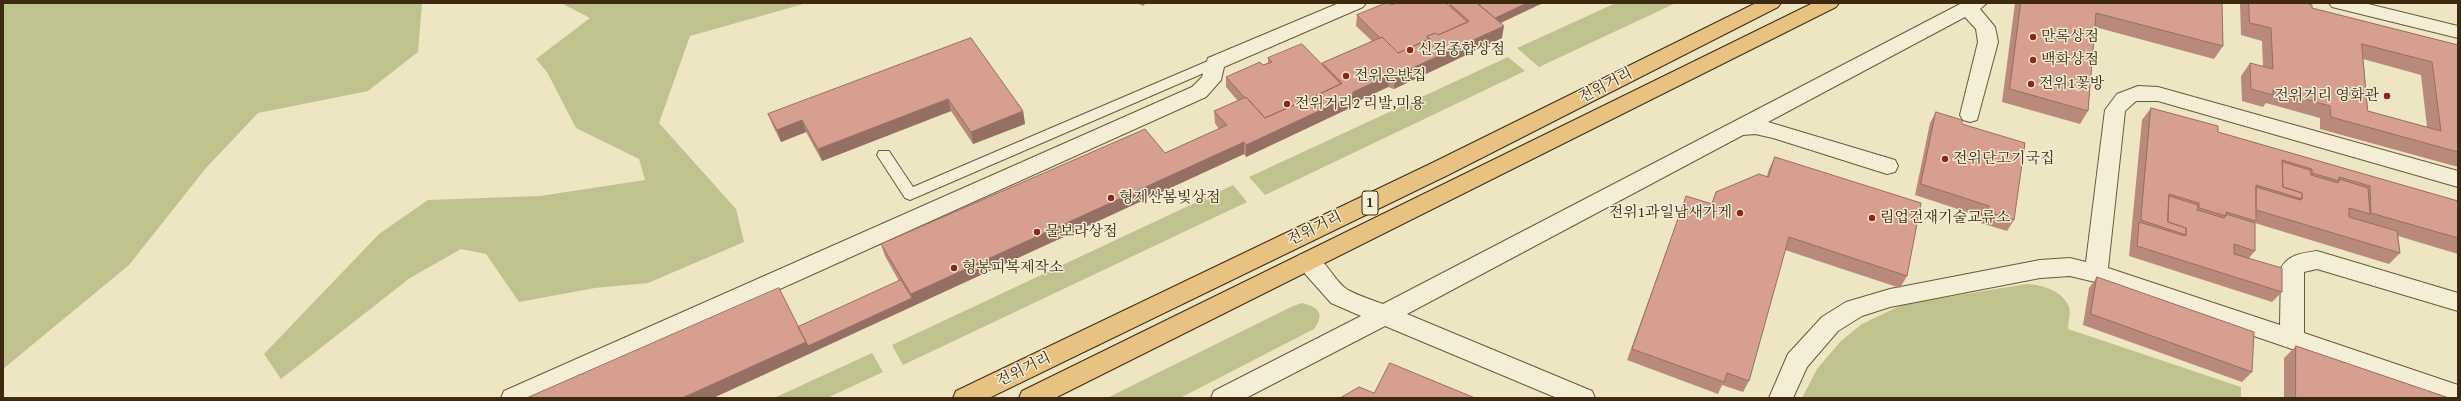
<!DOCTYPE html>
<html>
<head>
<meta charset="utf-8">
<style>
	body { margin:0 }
	#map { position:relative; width:2461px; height:401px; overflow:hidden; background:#eee5c2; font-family:"Gentium Book Plus",serif }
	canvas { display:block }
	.frame { position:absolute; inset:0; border:4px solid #3d290f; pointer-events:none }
</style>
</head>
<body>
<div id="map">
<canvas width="2461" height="401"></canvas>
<div class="frame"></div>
</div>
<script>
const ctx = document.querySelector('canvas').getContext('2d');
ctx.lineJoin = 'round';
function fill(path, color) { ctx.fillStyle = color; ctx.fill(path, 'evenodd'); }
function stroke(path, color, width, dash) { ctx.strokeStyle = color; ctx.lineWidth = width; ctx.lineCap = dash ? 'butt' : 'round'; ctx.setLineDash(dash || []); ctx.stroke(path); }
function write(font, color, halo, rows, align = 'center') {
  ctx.font = font + ' "Gentium Book Plus","Noto Serif KR",serif'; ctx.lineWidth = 3; ctx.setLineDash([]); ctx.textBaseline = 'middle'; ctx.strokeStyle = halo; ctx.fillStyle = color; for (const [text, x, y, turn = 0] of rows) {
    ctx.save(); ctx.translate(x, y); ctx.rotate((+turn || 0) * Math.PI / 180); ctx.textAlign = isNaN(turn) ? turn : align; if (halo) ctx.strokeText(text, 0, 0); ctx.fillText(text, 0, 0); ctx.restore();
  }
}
const green = new Path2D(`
	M3,3H422L418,52L368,91L258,113L206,168L129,265L3,369Z
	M561,3H807L690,36L659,123L736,209L744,242L648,283L595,288L519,302L486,254L461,249L410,278L281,379L264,354L379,234L428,200L540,196L645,180L639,159L576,128L547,72L536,59L590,18Z
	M1616,3H1676L1539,67L1517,48Z
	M1508,57L1525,71L1265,195L1249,177Z
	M1233,185L1247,202L903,365L892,345Z
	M2027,284C2043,285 2063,291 2069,307C2071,313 2068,323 2068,329L2241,387V398H1802L1817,369L1841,341L1862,324L1904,304Z
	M1302,303C1319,307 1325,314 1314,329L1180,398H1107L1293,306Z
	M872,353L883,372L827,398H774Z`);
const lane = new Path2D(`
	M1215,58L1220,60L1222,63L1220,66L910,200L905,198L877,155L879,151H889L913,187Z`);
const street = new Path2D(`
	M1339,3H1366L1363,7L1224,67L1221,80L1206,97L538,398H501L504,391L1192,87L1202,77L1208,58Z
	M1962,3H1987L1980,9L1995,27L1998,42L1977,120L1970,122L1963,120L1960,115L1978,42L1976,29L1965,17L1768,122L1895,160L1898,166L1895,172L1887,174L1773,138L1755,134L1743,135L1407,314L1592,391L1595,398H1557L1385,326L1246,398H1211L1214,391L1361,316L1331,303L1299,267L1296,261L1299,255C1323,247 1331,280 1348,290C1359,296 1372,300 1383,304Z
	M2329,3H2364L2458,26V38L2332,7Z
	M2138,86L2158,87L2458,171V187L2158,101H2136L2125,111L2108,268L2280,325L2281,268C2289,254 2303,253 2317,251L2458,293V311L2317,269L2304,272V333L2458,385V398H2436L2095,282L2070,276L2040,278L1890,307L1862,316L1838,331L1807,367L1793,398H1769L1788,354L1822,317L1846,302L1890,289L2040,260L2070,258L2086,262L2105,110L2117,94Z`);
const primary = new Path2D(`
	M1756,3H1781L1778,7L1448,175L989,398H953L956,391L1432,163Z
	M1813,3H1839L1836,7L1055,398H1019L1022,391Z`);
const wall = new Path2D(`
	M1137,3H1146L1143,6Z
	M1395,3H1446L1449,6L1450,4L1501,23L1502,38L1394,89L1388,87L1352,104V107L1246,157L1244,154L713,398L798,327L899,281L885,256L881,244L1165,153L1219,129L1215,123L1214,111L1238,101L1226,87V77L1263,65L1268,63V58L1322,65V63L1372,41L1356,26L1357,15L1391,5Z
	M2015,3H2222L2223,46L2214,59L2095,27L2088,111L2080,124L2002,102Z
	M2240,3H2306L2312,8L2458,45V167L2320,129V118L2266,103L2263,107L2242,101L2241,76L2250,63L2263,67L2262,41L2241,35ZM2363,59L2421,75L2427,127L2368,111Z
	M971,38L1023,111L1025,124L973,144L951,111L822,161L806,132L781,142L773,126L768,114Z
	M2151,108L2218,132L2458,201V254L2398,236L2400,253L2389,264L2255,223V251L2249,258L2282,292L2272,302L2129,256L2142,120Z
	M1936,112L1962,124L2014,220L2007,231L1981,223L1982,217L1915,195L1930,123Z
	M1775,157L1907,276L1900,288L1785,250L1749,381L1743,392L1722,385L1718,394L1627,360L1682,208L1711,204L1716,192L1767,176L1769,169Z
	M2097,277L2252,372L2242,382L2083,325L2089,288Z
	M2296,346L2449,398H2284V358Z`);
const shadedWall = new Path2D(`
	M1527,3H1543L1490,28L1491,20Z
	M1504,26L1502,38L1394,89L1395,76Z
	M1390,75L1388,87L1352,104V107L1246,157V145L1353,92Z
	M948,99L951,111L822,161L818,149Z
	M1023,111L1025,124L973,144L971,132Z
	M802,120L806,132L781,142L777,130Z
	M1244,142V154L713,398H682L806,342L912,298L911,294Z`);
const building = new Path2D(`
	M1386,3H1389L1391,5L1396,3H1446L1468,22L1438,35L1436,33L1427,36V38L1429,39L1398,53L1382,37L1380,38L1357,15Z
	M1452,3H1477L1504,26L1395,76L1390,75L1353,92V95L1246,145L1244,142L911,294L881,244L1145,129L1165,153L1227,125L1214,111L1246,97L1265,118L1300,102L1298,100L1306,96L1309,99L1342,83L1322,63L1382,37L1398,53L1430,39L1427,36L1436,33L1438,35L1469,21L1450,4Z
	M1484,3H1527L1495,18L1479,5Z
	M2021,3H2222L2223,46L2096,13L2088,111L2010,89Z
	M2249,3H2306L2312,5V8L2458,45V152L2331,117L2330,106L2273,90V95L2251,89L2250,63L2273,69L2271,28L2250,23ZM2362,44L2432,62L2441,131L2368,111Z
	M971,38L1023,111L971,132L948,99L818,149L802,120L777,130L768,114Z
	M1302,44L1341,84L1309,99L1306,96L1298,100L1297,101L1299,103L1265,118L1246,97L1245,98L1226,77L1260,62L1263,65L1272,62L1268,58Z
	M2151,108L2218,126V132L2458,201V238L2371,213L2370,186L2339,177V181L2312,173V169L2282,160L2283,187L2302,193V199L2256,185V221L2226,212V216L2199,208V203L2169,194L2168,222L2186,228V235L2141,220Z
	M1936,112L1962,120V124L2025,143L2014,220L1988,212L1989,206L1921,184Z
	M1775,157L1921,203L1907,276L1789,237L1749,381L1727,373L1724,382L1632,349L1686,196L1712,204L1716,192L1759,174L1768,177Z
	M2283,162L2310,170L2311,175L2338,183L2339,181V179L2368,188L2370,214L2349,208V217L2397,231L2400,253L2256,210V187L2300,200L2302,199V193L2283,187Z
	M2169,196L2198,205L2197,210L2224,218L2226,216V214L2255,223V251L2234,244V254L2282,268V292L2137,246L2139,222L2185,236L2186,235V228L2168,222Z
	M2097,277L2254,332L2252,372L2091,314Z
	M901,280L912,298L808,346L798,327Z
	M779,288L806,342L682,398H527Z
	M2296,346L2449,398H2296Z
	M1390,363L1475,398H1340L1359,387L1374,393Z`);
const markers = [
	[2033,37,4,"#8f2418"],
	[1410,50,4,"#8f2418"],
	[2033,60,4,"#8f2418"],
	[1346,76,4,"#8f2418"],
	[2031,84,4,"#8f2418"],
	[2387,96,4,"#8f2418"],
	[1287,104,4,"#8f2418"],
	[1945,159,4,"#8f2418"],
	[1111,198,4,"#8f2418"],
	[1740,213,4,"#8f2418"],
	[1872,218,4,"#8f2418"],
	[1037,232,4,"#8f2418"],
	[954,268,4,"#8f2418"]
];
const shields = [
	[1370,203,16]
];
const shieldNames = [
	["1",1370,203]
];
const poiNames = [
	["만록상점",2041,37],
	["신검종합상점",1418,50],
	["백화상점",2041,60],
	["전위은반집",1354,76],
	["전위1꽃방",2039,84],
	["전위거리 영화관",2379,96,"right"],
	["전위거리2 리발,미용",1295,104],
	["전위단고기국집",1953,159],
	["형제산봄빛상점",1119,198],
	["전위1과일남새가게",1732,213,"right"],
	["림업건재기술교류소",1880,218],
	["물보라상점",1045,232],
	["형봉피복제작소",962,268]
];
const streetNames = [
	["전위거리",1606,86,-27],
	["전위거리",1315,229,-26],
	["전위거리",1024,370,-26]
];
fill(green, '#c0c28e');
stroke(lane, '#69583c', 2);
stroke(street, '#69583c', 2);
stroke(primary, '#3d290f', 2);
fill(lane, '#f4eed7');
fill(street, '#f4eed7');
fill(primary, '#e7c281');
fill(wall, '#b9897b');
fill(shadedWall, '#966f64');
fill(building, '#d79f8f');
stroke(building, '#966f64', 1);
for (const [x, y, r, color] of markers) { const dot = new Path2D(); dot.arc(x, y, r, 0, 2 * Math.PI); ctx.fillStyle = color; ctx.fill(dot); stroke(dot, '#f4eed7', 1.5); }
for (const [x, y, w] of shields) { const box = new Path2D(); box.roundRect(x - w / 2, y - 12, w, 24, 3); ctx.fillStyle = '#f4eed7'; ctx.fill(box); stroke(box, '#3d290f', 1); }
write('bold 14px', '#3d290f', null, shieldNames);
write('15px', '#3d290f', '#f4eed7', poiNames, 'left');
write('15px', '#3d290f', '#f4eed7', streetNames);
</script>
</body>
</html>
